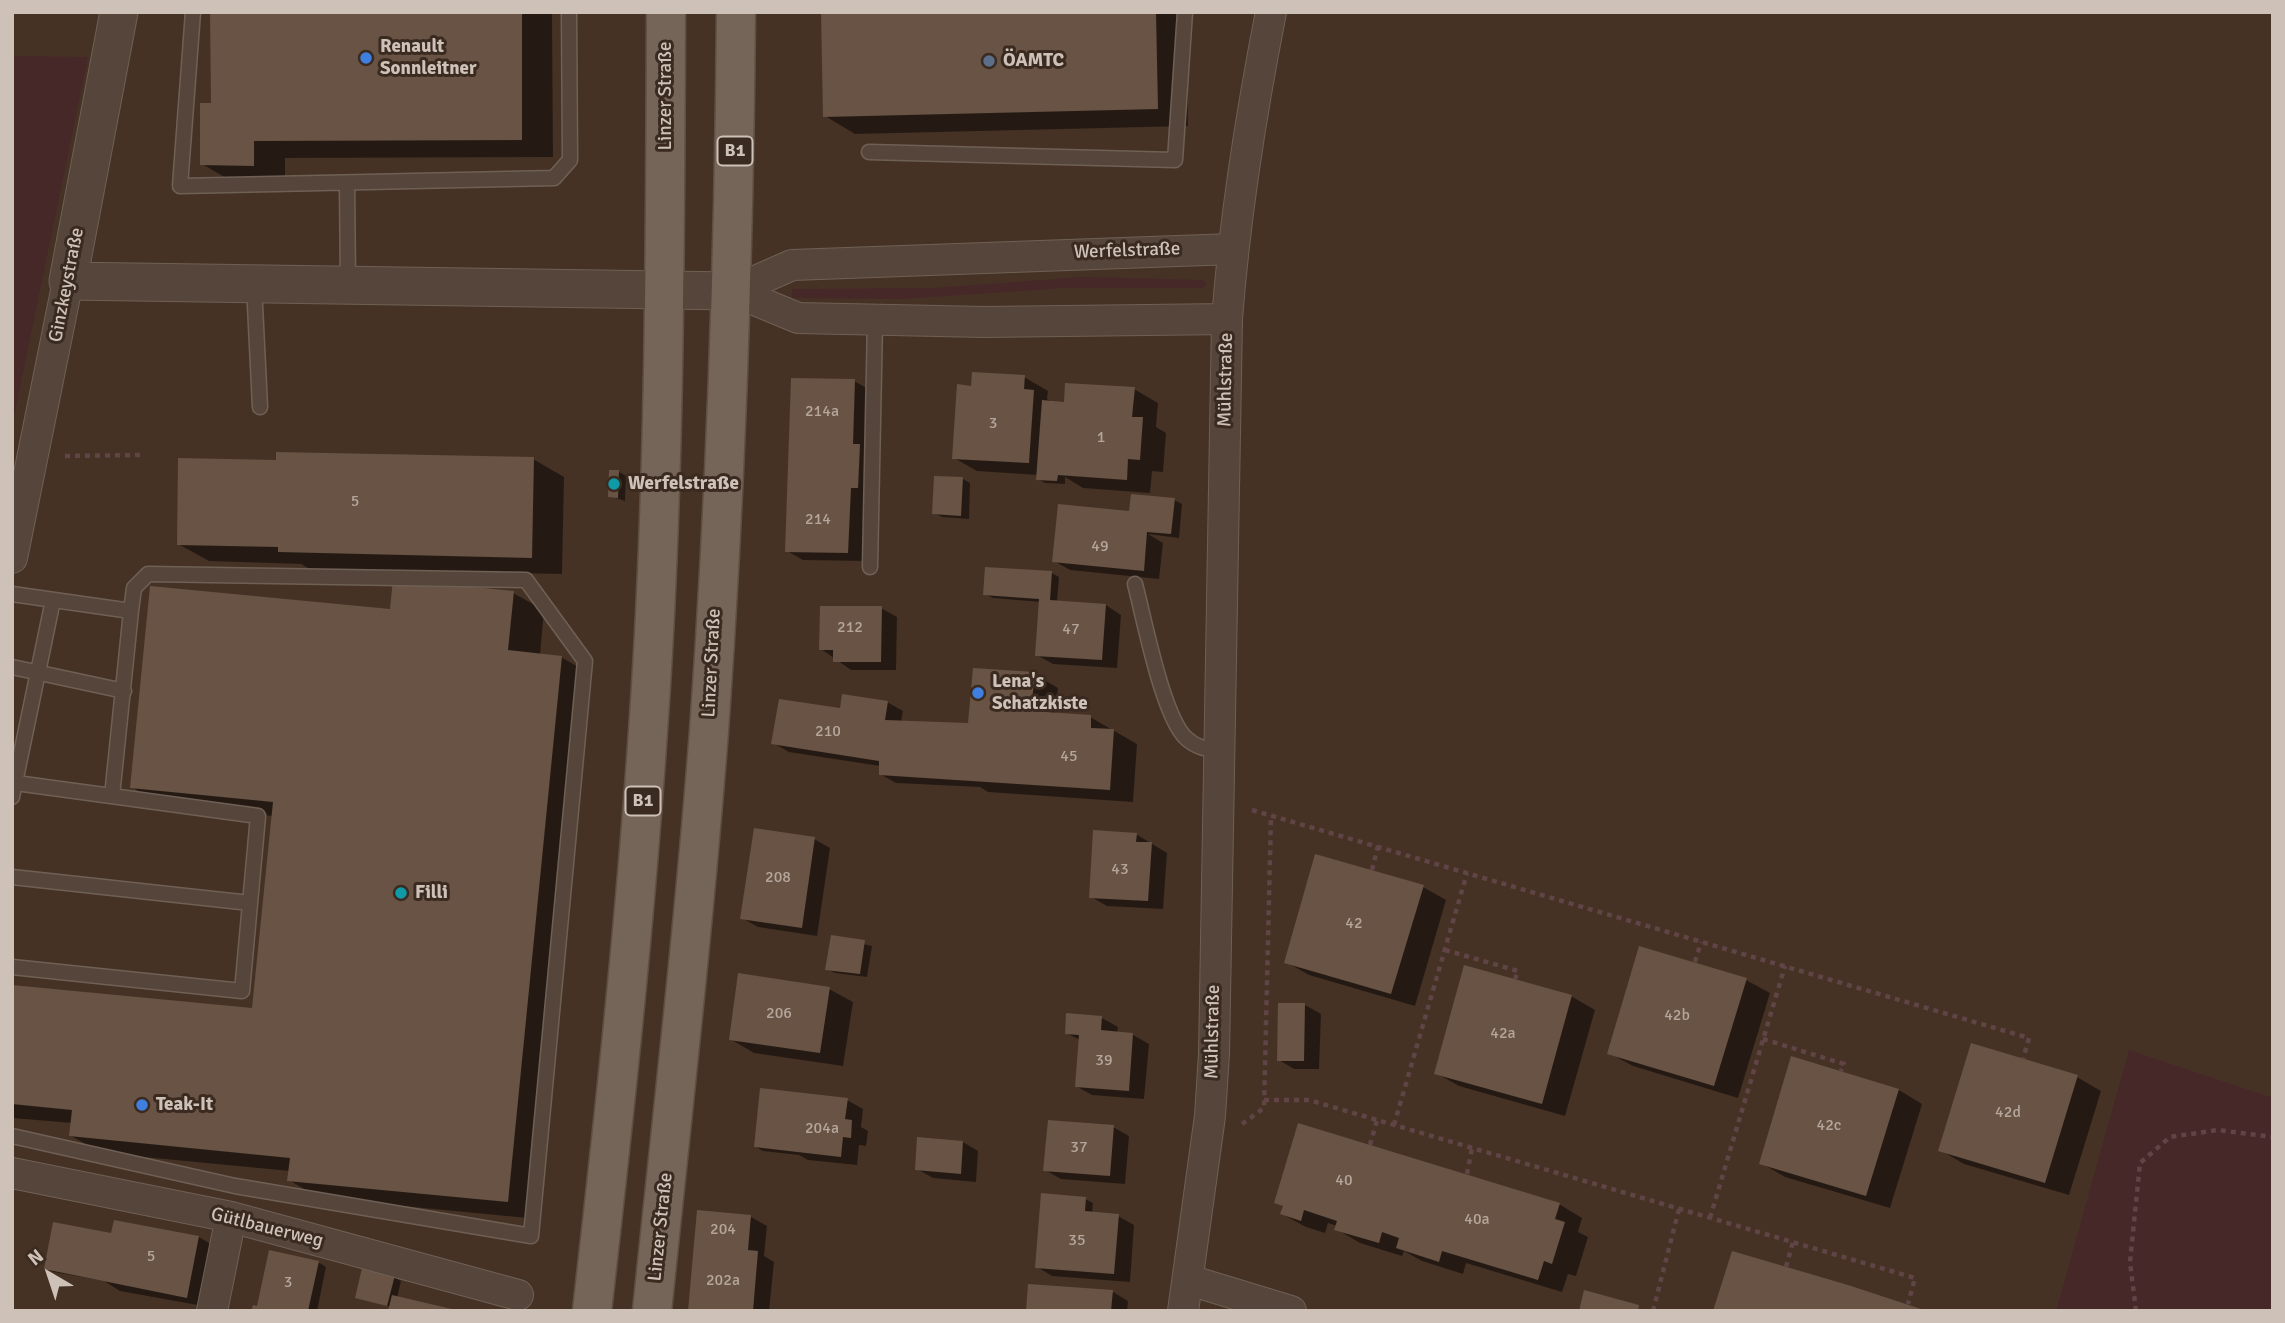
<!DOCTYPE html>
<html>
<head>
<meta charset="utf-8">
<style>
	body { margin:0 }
	#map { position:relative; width:2285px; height:1323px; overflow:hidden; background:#463225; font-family:Signika,sans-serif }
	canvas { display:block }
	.frame { position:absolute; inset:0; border:14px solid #cec2b8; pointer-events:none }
	.north { position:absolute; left:14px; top:1239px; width:70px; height:70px; -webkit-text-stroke:5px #3a2a1f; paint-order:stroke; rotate:321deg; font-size:19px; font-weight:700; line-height:28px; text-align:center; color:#cec2b8 }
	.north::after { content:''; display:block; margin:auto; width:24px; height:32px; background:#cec2b8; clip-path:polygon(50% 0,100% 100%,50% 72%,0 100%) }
</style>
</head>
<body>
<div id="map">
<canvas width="2285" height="1323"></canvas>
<div class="frame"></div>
<div class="north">N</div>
</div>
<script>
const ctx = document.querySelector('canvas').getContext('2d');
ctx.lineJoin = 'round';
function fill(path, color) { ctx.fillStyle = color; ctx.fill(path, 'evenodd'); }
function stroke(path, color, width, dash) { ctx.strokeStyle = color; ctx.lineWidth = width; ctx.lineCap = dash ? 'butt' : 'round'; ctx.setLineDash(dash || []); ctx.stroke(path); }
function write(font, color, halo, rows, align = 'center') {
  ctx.font = font + ' Signika,sans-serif'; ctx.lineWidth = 6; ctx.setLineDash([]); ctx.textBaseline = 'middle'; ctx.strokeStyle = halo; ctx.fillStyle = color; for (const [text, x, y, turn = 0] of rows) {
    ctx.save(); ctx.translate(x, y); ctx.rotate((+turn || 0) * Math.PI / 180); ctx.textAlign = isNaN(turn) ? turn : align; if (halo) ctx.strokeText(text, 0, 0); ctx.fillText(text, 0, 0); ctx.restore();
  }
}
const green = new Path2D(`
	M12,56L88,57L12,426Z
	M1082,277L1203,280L1207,284L1203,288H1064L901,299L792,298V289L935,288Z
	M2129,1050L2273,1098V1311H2056Z`);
const shadow = new Path2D(`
	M212,12H552L553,157L285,158V182H233L202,164L212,105Z
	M822,12H1186L1188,126L855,134L825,116Z
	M1024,377L1048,391L1047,399L1053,402L1065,403L1134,389L1158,403L1156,427L1166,433L1163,472L1152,471L1150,493L1083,488L1065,477V484L1045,483L1038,479V475L977,471L954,458L973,388Z
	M854,381L870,390L864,561L803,560L787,551Z
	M533,459L564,477L562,574L310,569L301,564L209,561L178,544L277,461Z
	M619,472L626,476L625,501L610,496Z
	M936,478L963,479L970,483L969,519L942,517L934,513Z
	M1174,500L1182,504L1179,538L1148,534L1163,543L1159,579L1070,570L1054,561Z
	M1052,573L1059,577L1057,602L1106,605L1121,615L1117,668L1053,664L1037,655L1041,602L993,598L985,594Z
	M513,593L544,610L540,655L561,657L592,675L538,1219L319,1198L289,1180L290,1171L102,1153L71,1136L72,1123L12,1118V987L254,1010L273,816L162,805L132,787L392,611Z
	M881,608L897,617L896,670H851L821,649Z
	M1034,674L1058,688L1055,714L1090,717L1137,744L1133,802L988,792L980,787L896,783L880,774V766L789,752L773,743L841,710L887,702L903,711L901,722L969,725Z
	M1136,834L1167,853L1163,909L1107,906L1091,897Z
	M814,839L830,848L817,936L758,927L742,918Z
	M1423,887L1446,900L1415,1006L1309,975L1286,962Z
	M832,937L872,946L867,977L835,973L827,969Z
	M1746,980L1770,993L1738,1098L1633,1066L1609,1053Z
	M829,989L853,1002L843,1066L754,1053L730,1039Z
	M1571,996L1595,1010L1565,1116L1459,1086L1436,1073Z
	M1305,1005L1321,1014L1319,1069H1294L1279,1060Z
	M1102,1018L1118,1027L1117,1034L1133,1035L1149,1044L1144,1099L1092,1095L1076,1086L1080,1040L1066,1033Z
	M2077,1077L2101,1091L2069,1195L1964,1164L1940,1150Z
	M1899,1090L1922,1104L1890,1208L1785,1177L1761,1163Z
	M847,1100L863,1109L861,1127L868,1131L866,1146L859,1145L857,1165L808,1160L799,1155L763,1151L756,1147Z
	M1113,1127L1129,1136L1125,1184L1061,1179L1045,1170Z
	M963,1142L978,1151L976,1182L933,1178L917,1169Z
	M1085,1199L1093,1203L1092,1214L1118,1216L1134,1225L1130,1282L1052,1276L1037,1267Z
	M1276,1202L1559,1204L1582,1218L1578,1232L1588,1237L1576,1276L1568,1274L1562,1292L1466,1263L1463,1274L1422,1261L1404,1251L1402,1256L1360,1243L1336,1229L1337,1226L1328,1223L1325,1233L1306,1227L1282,1214L1284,1207Z
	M751,1217L767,1226L764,1256L774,1262L769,1311H690Z
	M111,1235L199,1237L214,1246L203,1306L120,1291L104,1281L54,1272L46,1268Z
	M318,1262L326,1267L317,1311H253Z
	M394,1277L401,1281L397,1298L391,1307L357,1297Z
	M1113,1292L1128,1301L1127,1311H1028Z`);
const building = new Path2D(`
	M210,12H522V140L254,141V166L200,165V103H211Z
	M821,12H1156L1158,109L823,117Z
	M972,372L1025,375L1024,389L1034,390L1029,463L952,459L957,384L971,386Z
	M791,378L855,379L853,444H860L858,488H851L848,553L785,552Z
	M1065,383L1135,387L1132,417H1143L1140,460L1128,459L1127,480L1058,475L1057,481L1036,480L1042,400L1064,402Z
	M276,452L534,457L532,558L278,552V547L177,545L178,458L276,460Z
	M609,470H619L618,498L608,497Z
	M934,476L963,477L961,516L932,514Z
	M1131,494L1175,498L1171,534L1147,532L1144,571L1052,562L1058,504L1129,511Z
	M985,567L1052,571L1050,600L1106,604L1102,660L1035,656L1039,599L983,595Z
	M393,579L514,591L508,650L562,656L508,1202L287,1181L290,1158L69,1136L72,1110L12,1104V985L252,1008L273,802L130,788L150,586L390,609Z
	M820,606H882L881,662H833V650H819Z
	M973,668L1035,672L1031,711L1091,715V728L1114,729L1110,790L879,775V761L771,744L779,699L840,708L842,694L888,701L885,720L968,723Z
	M754,828L815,837L802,928L740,919Z
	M1093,830L1137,833L1136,842H1152L1148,901L1089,898Z
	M1315,854L1424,885L1391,994L1284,963Z
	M831,935L865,940L860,974L825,970Z
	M1639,946L1747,978L1714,1086L1607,1054Z
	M1464,965L1572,995L1542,1104L1434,1074Z
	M738,973L830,987L820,1053L729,1040Z
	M1278,1003H1305L1304,1061H1277Z
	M1066,1013L1102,1016L1101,1030L1133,1033L1129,1091L1075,1087L1079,1035L1065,1034Z
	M1971,1043L2078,1075L2045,1183L1938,1151Z
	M1791,1056L1899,1089L1866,1196L1759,1164Z
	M760,1088L848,1098L845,1119L852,1120L851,1138L843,1137L841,1157L754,1147Z
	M1048,1120L1114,1125L1110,1176L1043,1171Z
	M1298,1123L1560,1203L1555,1219L1565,1222L1552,1264L1544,1261L1538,1280L1442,1251L1439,1262L1396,1248L1399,1238L1382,1232L1379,1243L1334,1230L1337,1221L1304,1210L1301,1221L1280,1214L1283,1206L1274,1203Z
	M917,1137L963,1141L961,1174L915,1170Z
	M1041,1193L1086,1197L1085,1211L1119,1214L1114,1274L1035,1268Z
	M697,1210L751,1215L748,1250L758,1251L753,1311H688Z
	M114,1220L199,1236L187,1298L44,1269L53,1222L111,1233Z
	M269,1250L319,1261L308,1311H251L253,1305L257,1306Z
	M1732,1251L1848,1285L1927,1311H1713Z
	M362,1268L395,1275L387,1306L355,1298Z
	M1028,1284L1113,1290L1111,1311H1026Z
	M1584,1290L1639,1305L1638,1311H1579Z
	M392,1295L456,1310L455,1311H388Z`);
const path = new Path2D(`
	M65,456L141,455
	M1252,810L2029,1038L2023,1059
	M1372,870L1378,846
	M1445,950L1518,971L1515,979
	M1695,962L1701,942
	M1763,1039L1844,1064L1841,1071
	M1264,1100H1309L1915,1278L1908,1304
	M1242,1124L1264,1108L1271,815
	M1394,1125L1467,873
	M1370,1145L1377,1120
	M1467,1174L1472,1148
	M1710,1218L1785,966
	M1786,1267L1793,1242
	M1653,1311L1679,1209
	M2136,1311L2130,1262L2140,1163L2170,1137L2218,1130L2273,1137`);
const service = new Path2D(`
	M193,12L180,186L554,178L570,160L569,12
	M869,152L1175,160L1185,12
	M347,183L348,284
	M254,285L260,407
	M870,567L875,321
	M1135,584C1144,618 1163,719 1187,739C1196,747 1206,749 1217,751
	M12,594L131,611L112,796
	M12,667L124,691
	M12,797L53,600
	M12,877L250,903
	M12,967L242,991L258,816L16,783
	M12,1136L235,1186L531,1236L585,661L526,580L148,574L134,588L131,611`);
const minor = new Path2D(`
	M733,291L792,265L1233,249
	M733,291L798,318L984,322L1227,319
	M12,558L68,281
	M12,1173L231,1217L518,1295
	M1189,1280L1291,1311
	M212,1311L231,1217
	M1183,1311L1210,1116L1214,1054L1227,319C1235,215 1251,114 1271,12`);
const tertiary = new Path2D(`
	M119,12L68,281L733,291`);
const primary = new Path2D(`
	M592,1311C614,1118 635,925 648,731C665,492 665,252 666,12
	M652,1311C672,1118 694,925 709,731C726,492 734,252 736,12`);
const markers = [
	[366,58,7,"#3f7fe0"],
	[989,61,7,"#5c6f8a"],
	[614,484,7,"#0f9aa8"],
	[978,693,7,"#3f7fe0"],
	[401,893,7,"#0f9aa8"],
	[142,1105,7,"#3f7fe0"]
];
const numberNames = [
	["214a",822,412],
	["3",993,424],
	["1",1101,438],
	["5",355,502],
	["214",818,520],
	["49",1100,547],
	["212",850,628],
	["47",1071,630],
	["210",828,732],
	["45",1069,757],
	["43",1120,870],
	["208",778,878],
	["42",1354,924],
	["206",779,1014],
	["42b",1677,1016],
	["42a",1503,1034],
	["39",1104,1061],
	["42d",2008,1113],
	["42c",1829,1126],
	["204a",822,1129],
	["37",1079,1148],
	["40",1344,1181],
	["40a",1477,1220],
	["204",723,1230],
	["35",1077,1241],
	["5",151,1257],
	["202a",723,1281],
	["3",288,1283]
];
const shields = [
	[735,151,35],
	[643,801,35]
];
const shieldNames = [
	["B1",735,151],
	["B1",643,801]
];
const poiNames = [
	["Renault",380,47],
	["Sonnleitner",380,69],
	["ÖAMTC",1003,61],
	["Werfelstraße",628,484],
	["Lena's",992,682],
	["Schatzkiste",992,704],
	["Filli",415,893],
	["Teak-It",156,1105]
];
const streetNames = [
	["Linzer Straße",666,96,-90],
	["Werfelstraße",1127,251,-2],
	["Ginzkeystraße",67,285,-79],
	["Mühlstraße",1226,380,-89],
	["Linzer Straße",712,663,-87],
	["Mühlstraße",1213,1032,-89],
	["Linzer Straße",661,1227,-84],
	["Gütlbauerweg",267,1228,14]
];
fill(green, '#462829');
fill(shadow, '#0007');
fill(building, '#685344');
stroke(service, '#6f6056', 17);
stroke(minor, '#6f6056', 32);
stroke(tertiary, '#6f6056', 39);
stroke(primary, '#5e4f44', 41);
stroke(path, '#604446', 4.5, [5, 5]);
stroke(service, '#55453a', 14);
stroke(minor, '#55453a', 30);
stroke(tertiary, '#55453a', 37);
stroke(primary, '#756458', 38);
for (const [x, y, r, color] of markers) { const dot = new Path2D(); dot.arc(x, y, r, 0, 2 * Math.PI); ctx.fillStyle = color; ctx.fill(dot); stroke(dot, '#3a2a1f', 2.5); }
write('16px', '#b4a69b', null, numberNames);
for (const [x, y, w] of shields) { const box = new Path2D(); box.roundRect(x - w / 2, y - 14.5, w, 29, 5); ctx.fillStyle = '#3a2a1f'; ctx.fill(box); stroke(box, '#cec2b8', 2); }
write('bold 18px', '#cec2b8', null, shieldNames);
write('bold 19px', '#cec2b8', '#3a2a1f', poiNames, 'left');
write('19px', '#cec2b8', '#3a2a1f', streetNames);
</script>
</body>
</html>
